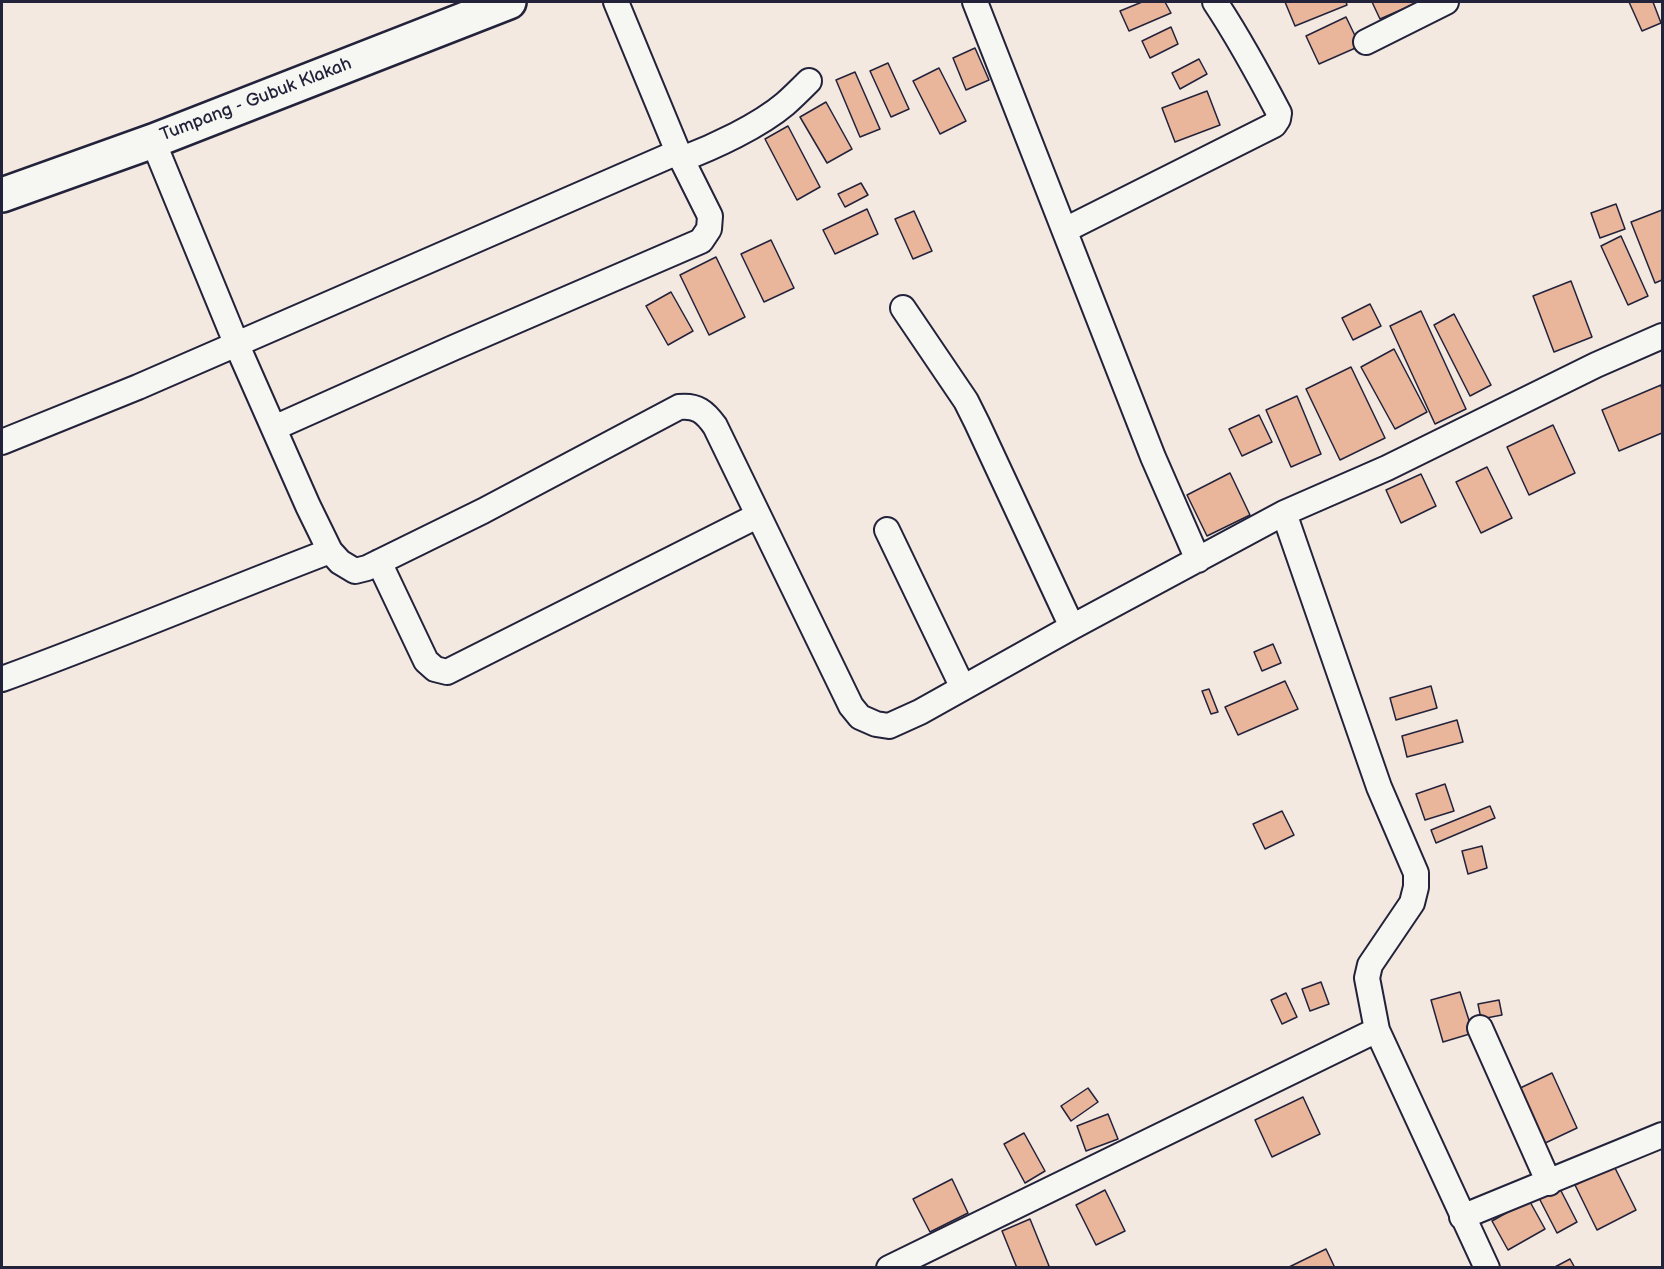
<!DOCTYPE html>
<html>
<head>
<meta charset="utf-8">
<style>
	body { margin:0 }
	#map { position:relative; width:1664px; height:1269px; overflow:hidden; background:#f3e9e1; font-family:"Balsamiq Sans",sans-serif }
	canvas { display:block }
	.frame { position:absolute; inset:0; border:3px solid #22223b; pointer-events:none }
</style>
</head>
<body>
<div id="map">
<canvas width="1664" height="1269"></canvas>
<div class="frame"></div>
</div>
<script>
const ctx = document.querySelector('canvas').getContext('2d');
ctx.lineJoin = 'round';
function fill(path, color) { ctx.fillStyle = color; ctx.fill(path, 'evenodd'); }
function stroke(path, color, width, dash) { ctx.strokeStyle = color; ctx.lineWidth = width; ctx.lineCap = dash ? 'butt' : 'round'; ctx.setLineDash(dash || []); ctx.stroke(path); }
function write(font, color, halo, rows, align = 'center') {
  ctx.font = font + ' "Balsamiq Sans",sans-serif'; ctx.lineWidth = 4.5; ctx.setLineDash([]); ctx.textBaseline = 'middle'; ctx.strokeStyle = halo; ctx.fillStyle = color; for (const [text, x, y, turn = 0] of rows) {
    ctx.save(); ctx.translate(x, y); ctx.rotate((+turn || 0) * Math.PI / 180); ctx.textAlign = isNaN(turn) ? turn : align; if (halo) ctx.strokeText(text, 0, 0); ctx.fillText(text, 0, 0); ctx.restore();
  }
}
const building = new Path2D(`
	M1142,2H1165L1171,13L1129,31L1120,11Z
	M1285,2H1346L1347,5L1295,26Z
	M1372,2H1419L1380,19Z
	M1629,2H1653L1661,23L1642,31Z
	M1346,17L1360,46L1319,64L1306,36Z
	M1171,27L1178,44L1150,58L1142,41Z
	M975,48L989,80L966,90L953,58Z
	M1199,59L1207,74L1180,89L1172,73Z
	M888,63L909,109L891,117L870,71Z
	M939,68L966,121L940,134L913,81Z
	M855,72L880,129L860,137L836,80Z
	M1207,91L1220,125L1175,142L1162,108Z
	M826,102L852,149L827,163L800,117Z
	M788,126L820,187L797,200L765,139Z
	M861,183L868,195L845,207L838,194Z
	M1616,204L1625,229L1600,238L1591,213Z
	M867,209L878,234L835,254L823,230Z
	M1662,210V280L1655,283L1631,222Z
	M914,211L932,251L913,259L895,219Z
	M1621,236L1648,296L1628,305L1601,246Z
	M771,240L794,288L764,302L741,254Z
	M716,257L745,317L709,335L680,275Z
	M1571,281L1592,337L1554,352L1533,296Z
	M671,292L693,331L668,345L646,306Z
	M1370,304L1381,326L1353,340L1342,318Z
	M1421,311L1466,409L1435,424L1390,326Z
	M1454,314L1491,385L1470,396L1434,325Z
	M1394,349L1427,412L1395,429L1361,367Z
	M1351,367L1385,438L1340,460L1306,389Z
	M1661,385L1662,390V433L1619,451L1602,410Z
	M1297,396L1321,454L1291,467L1266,410Z
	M1259,415L1272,442L1242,456L1229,429Z
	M1553,425L1575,473L1529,495L1507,447Z
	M1487,467L1512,518L1481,533L1456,482Z
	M1230,473L1250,515L1207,536L1187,495Z
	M1421,474L1436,506L1401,523L1386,490Z
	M1273,644L1281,663L1262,671L1254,652Z
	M1285,681L1298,709L1238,735L1225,707Z
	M1431,686L1437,708L1396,720L1390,698Z
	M1209,689L1218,712L1211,714L1202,691Z
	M1457,720L1463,742L1407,757L1402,736Z
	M1445,784L1454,811L1425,820L1416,794Z
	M1490,806L1495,818L1436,843L1431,830Z
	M1282,811L1294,835L1265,849L1253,824Z
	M1482,846L1487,868L1468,874L1462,851Z
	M1321,982L1329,1004L1310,1011L1302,989Z
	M1460,992L1473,1033L1443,1042L1431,1000Z
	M1286,993L1297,1017L1282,1024L1271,1000Z
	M1499,1000L1502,1015L1481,1019L1478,1004Z
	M1552,1073L1577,1128L1541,1145L1516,1090Z
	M1088,1088L1098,1102L1071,1121L1061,1106Z
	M1303,1097L1320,1134L1272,1157L1255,1120Z
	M1108,1114L1118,1139L1086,1151L1077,1126Z
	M1024,1133L1045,1171L1025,1183L1004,1144Z
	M1614,1166L1636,1210L1597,1230L1575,1185Z
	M952,1179L968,1213L930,1232L913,1199Z
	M1558,1185L1577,1222L1557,1233L1538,1196Z
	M1105,1190L1125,1231L1096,1245L1076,1205Z
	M1529,1200L1545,1229L1508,1250L1492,1221Z
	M1030,1219L1049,1266L1045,1268H1017L1002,1231Z
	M1326,1249L1335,1268H1287Z
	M1570,1259L1575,1268H1553Z`);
const street = new Path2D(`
	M975,2L1153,457L1198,560
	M1366,42L1446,2
	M153,141L236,343L308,506L330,551L340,562L355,571L367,568L483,511L679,407C697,405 705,412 715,426L851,706L860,717L876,724L889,726L920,712L1072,627L1284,513
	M682,159C714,147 759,126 785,104C793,97 801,89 809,81
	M1065,230L1274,125L1278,119L1279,113C1259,75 1239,38 1215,2
	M903,308L966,401L977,423L1072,627
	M274,428L453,348L701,241L709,229L710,216L678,152L616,2
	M2,442L138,387L678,152
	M887,530L963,688
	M379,562L426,661L435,669L447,672L757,516
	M2,679C112,639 220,593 330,551
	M1480,1028L1549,1183
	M1462,1217L1662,1135
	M889,1268L1377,1030
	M1487,1268L1377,1030L1367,978L1370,965L1412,903L1416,887V873L1379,787L1284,513L1387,468L1596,365L1662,336`);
const primary = new Path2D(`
	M2,195L153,141L509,2`);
const streetNames = [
	["Tumpang - Gubuk Klakah",256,100,-21]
];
fill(building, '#e9b59b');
stroke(building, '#22223b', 1.5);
stroke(street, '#22223b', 28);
stroke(primary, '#22223b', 38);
stroke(street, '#f6f6f2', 24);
stroke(primary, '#f6f6f2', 33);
write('18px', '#22223b', '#f6f6f2', streetNames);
</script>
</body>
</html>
